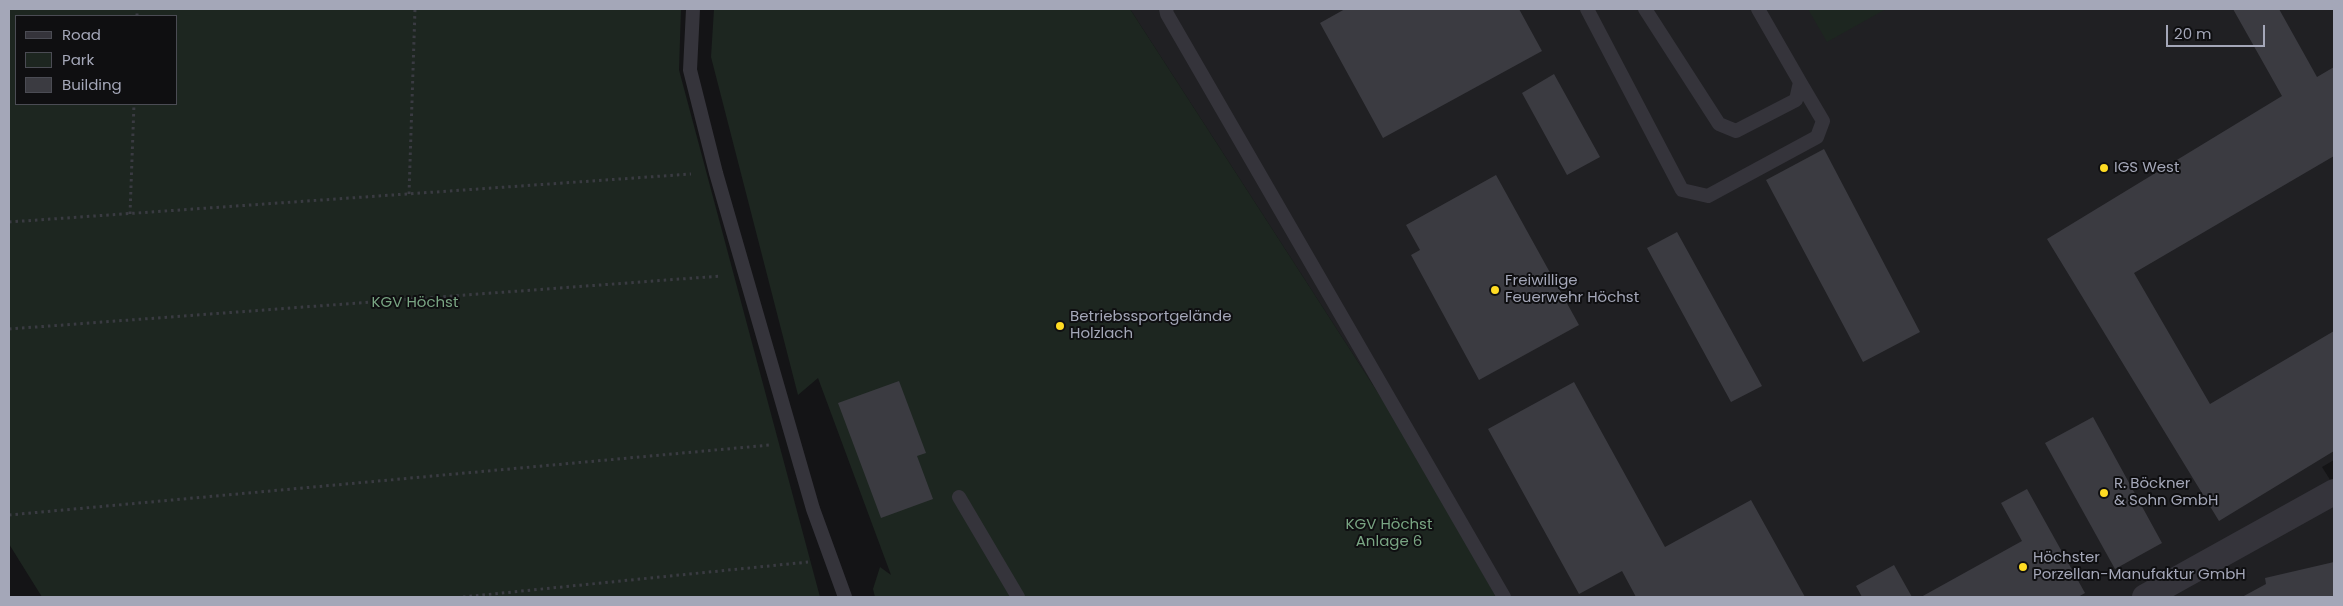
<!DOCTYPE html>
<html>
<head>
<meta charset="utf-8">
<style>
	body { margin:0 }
	#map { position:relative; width:2343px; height:606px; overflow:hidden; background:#141416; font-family:Poppins,sans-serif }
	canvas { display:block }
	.frame { position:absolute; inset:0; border:10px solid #a4a7b8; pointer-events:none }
	.legend { position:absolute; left:15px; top:15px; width:162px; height:90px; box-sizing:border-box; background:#0f0f11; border:1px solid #4b4c54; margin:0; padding:6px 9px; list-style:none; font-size:15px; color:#a4a7b8 }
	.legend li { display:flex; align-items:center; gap:10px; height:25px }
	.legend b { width:25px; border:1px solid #4b4c54 }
	.scale { position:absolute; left:2166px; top:25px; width:99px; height:22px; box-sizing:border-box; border:2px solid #a4a7b8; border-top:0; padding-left:6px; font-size:15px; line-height:18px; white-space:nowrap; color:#a4a7b8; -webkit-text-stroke:4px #0f0f11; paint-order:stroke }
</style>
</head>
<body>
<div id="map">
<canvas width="2343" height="606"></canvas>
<div class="frame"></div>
<ul class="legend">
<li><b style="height:6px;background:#35343b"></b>Road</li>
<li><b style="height:14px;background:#1d2620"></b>Park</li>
<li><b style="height:14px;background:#3b3b41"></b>Building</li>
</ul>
<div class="scale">20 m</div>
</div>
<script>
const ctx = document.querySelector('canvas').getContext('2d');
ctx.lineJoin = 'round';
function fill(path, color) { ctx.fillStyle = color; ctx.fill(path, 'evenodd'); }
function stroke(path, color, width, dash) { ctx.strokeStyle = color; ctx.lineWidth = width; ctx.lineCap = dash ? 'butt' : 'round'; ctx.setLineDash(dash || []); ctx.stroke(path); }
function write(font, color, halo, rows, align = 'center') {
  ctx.font = font + ' Poppins,sans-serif'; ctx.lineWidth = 4; ctx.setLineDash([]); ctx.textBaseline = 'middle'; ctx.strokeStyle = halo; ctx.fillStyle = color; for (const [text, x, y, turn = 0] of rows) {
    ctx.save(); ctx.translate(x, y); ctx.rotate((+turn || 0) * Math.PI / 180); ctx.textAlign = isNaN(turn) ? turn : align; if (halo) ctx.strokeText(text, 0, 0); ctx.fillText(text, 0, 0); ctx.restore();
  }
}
const built = new Path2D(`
	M1130,9H2334V460L2322,467L2334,486V597H1496L1413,447Z`);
const green = new Path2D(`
	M9,9H681L679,70L820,597H42L9,544ZM176,16V104H16V16Z
	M714,9H1130L1413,447L1496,597H875L873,589L880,567L891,575L818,378L798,395L711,57Z
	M1808,9H1886L1827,42Z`);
const building = new Path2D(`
	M1345,9H1519L1542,51L1383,138L1320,23Z
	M2233,9H2279L2317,77L2334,67V156L2134,273L2210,404L2334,331V451L2219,521L2047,239L2282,96Z
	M1554,74L1600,157L1567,175L1522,93Z
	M1824,149L1920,332L1863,362L1766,180Z
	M1496,175L1579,325L1479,380L1411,255L1420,250L1406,225Z
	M1677,232L1762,386L1731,402L1647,248Z
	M899,381L926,453L917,456L933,499L881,518L838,403Z
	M1574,382L1665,547L1751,500L1805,597H1636L1622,571L1579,594L1488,429Z
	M2093,417L2162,543L2115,569L2045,443Z
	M2027,489L2085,593L2078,597H1921L2022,541L2001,503Z
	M2334,562V597H2242L2266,584L2265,578Z
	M1894,565L1912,597H1862L1856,586Z`);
const path = new Path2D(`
	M137,16V9
	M409,194L415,9
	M130,214L134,104
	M9,222L691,174
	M9,329L721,276
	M9,515L770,445
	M463,597L808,562`);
const service = new Path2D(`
	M693,9L690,70L716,173L813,509L845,597
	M1166,9L1167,14L1504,597
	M1587,9L1682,190L1708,196L1817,137L1823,121L1800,82
	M1645,9L1719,124L1736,131L1796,100L1800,82L1758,9
	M959,497L1018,597`);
const minor = new Path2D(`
	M2145,597L2334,492`);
const markers = [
	[2104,168,5,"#ffdc23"],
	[1495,290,5,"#ffdc23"],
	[1060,326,5,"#ffdc23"],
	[2104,493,5,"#ffdc23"],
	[2023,567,5,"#ffdc23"]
];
const poiNames = [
	["IGS West",2114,168],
	["Freiwillige",1505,281],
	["Feuerwehr Höchst",1505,298],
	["Betriebssportgelände",1070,317],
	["Holzlach",1070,334],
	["R. Böckner",2114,484],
	["& Sohn GmbH",2114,501],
	["Höchster",2033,558],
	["Porzellan-Manufaktur GmbH",2033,575]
];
const parkNames = [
	["KGV Höchst",415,303],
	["KGV Höchst",1389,525],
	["Anlage 6",1389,542]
];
fill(built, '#202023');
fill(green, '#1d2620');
fill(building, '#3b3b41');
stroke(path, '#3a3b42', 3, [2.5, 4]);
stroke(service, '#35343b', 14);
stroke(minor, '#35343b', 26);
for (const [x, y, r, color] of markers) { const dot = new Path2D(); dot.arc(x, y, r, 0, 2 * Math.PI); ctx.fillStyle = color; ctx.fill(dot); stroke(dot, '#0f0f11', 2); }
write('15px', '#a4a7b8', '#0f0f11', poiNames, 'left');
write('15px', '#79a583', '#0f0f11', parkNames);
</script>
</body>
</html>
